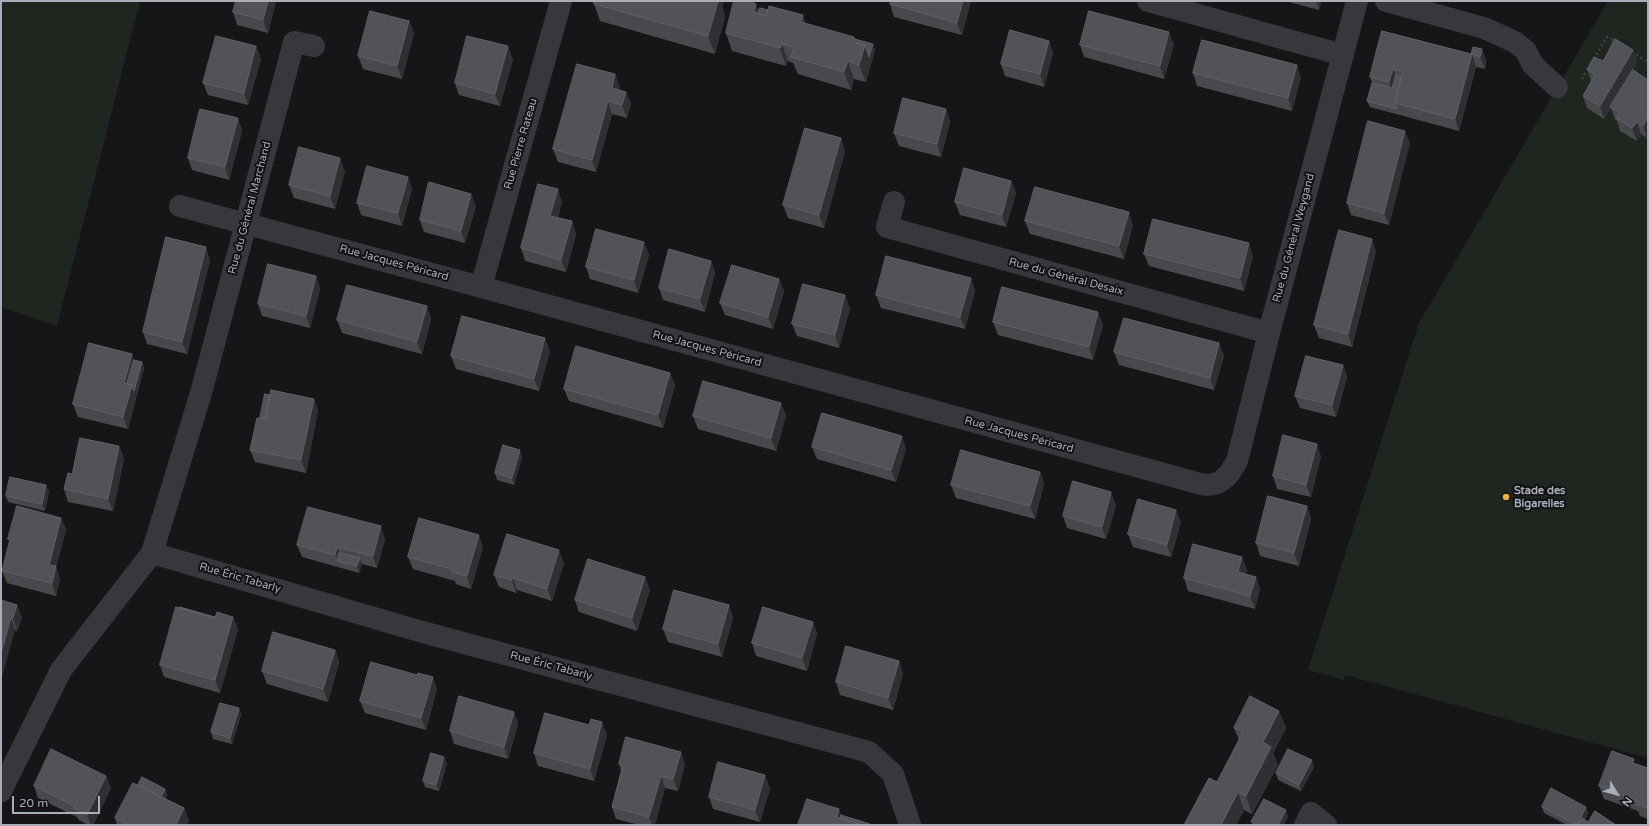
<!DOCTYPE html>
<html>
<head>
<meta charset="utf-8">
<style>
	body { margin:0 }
	#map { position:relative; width:1649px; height:826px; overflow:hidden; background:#161618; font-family:"Varela Round",sans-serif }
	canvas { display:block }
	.frame { position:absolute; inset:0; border:2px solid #a8adb8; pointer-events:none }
	.north { position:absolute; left:1597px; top:774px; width:40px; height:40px; -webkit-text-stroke:3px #111113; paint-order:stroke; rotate:127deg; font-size:11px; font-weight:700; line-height:16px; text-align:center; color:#a8adb8 }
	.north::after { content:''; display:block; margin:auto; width:14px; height:18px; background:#a8adb8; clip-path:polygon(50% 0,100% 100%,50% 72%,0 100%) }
	.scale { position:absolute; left:12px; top:796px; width:88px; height:18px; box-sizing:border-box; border:2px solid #a8adb8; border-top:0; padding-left:5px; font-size:12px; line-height:14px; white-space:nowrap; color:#a8adb8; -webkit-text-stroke:3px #111113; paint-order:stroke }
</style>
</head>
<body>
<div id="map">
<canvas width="1649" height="826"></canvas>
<div class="frame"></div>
<div class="north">N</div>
<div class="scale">20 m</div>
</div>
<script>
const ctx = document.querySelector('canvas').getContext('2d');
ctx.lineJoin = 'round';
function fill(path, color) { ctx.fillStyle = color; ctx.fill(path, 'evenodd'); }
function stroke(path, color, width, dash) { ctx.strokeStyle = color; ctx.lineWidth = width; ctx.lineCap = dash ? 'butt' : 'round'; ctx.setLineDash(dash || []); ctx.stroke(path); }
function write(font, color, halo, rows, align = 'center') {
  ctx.font = font + ' "Varela Round",sans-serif'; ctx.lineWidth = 4; ctx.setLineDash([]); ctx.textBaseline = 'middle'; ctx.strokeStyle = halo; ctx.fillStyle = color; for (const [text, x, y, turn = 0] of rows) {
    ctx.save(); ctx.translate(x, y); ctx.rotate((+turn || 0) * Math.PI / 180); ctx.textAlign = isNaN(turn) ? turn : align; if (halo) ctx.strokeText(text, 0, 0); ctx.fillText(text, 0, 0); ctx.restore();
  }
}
const green = new Path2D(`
	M1,1H140L57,326L1,307Z
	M1608,1H1648V758L1345,675L1344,680L1308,670L1419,323Z`);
const path = new Path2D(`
	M1632,52L1648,62
	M1594,59L1607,37L1616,42
	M1582,79L1588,68`);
const minor = new Path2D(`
	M1148,1L1343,55
	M1386,1L1484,28L1515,42L1526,51L1533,65L1557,87
	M894,202L887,227L1269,333
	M180,206L481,287L1201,484C1220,488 1229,476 1237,461L1269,333L1357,1
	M481,287L561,1
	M152,553L419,631L869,752L893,774L910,825
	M1,791L61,670L152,553L201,393L294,42L314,46
	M1305,825L1311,813L1326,825`);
const wall = new Path2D(`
	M276,1L268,33L237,25L233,12Z
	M594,1H724L722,7L725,16L715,54L600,21L594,4Z
	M971,1L962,35L894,17L890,4Z
	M1285,1H1321L1319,10Z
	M754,4L758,12L768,10L803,15L806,24L854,37L855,39L875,50L866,82L854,79L851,90L798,74L793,63L788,61L786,66L732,51L726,33Z
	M409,21L414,33L402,79L363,69L358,56Z
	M1382,31L1471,54L1482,49L1486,61L1485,69L1476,67L1459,131L1370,107L1367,101L1372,83L1370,77Z
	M1049,41L1053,53L1044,87L1005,76L1001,64Z
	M1174,44L1164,79L1084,57L1080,45Z
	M256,46L261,59L248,105L208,95L203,83Z
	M513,59L500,106L459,95L455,83Z
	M1603,61L1637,62L1632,71L1647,138L1641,134L1637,141L1620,131L1617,121L1615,120L1611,108L1604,119L1587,108L1583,96L1591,81L1587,69Z
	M1193,73L1301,77L1292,111L1197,86Z
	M620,87L619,90L626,92L631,104L627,118L612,114L596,172L558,162L553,149Z
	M946,109L950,122L941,157L899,146L894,133Z
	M238,118L242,131L229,180L192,170L188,158Z
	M1410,143L1389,225L1351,215L1347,203Z
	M845,151L824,228L788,218L783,205Z
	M345,171L335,209L294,198L289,185Z
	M408,177L412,189L402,226L361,215L357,203Z
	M1011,181L1016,193L1006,227L960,215L955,202Z
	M562,202L558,218L572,221L576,234L566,272L525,261L521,248Z
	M476,206L465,243L424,232L420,220Z
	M1025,221L1133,225L1124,259L1030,234Z
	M1376,251L1352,347L1319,338L1314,325Z
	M1144,254L1253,256L1244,291L1149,266Z
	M649,255L638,293L590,279L586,267Z
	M210,260L187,354L147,344L143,332Z
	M711,261L715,273L705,312L663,300L659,288Z
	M316,276L320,289L310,328L262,316L258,304Z
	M971,278L975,291L965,329L881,308L876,295Z
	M779,279L784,291L773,329L725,315L720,303Z
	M427,306L431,319L422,354L342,333L337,320Z
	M850,308L839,348L797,336L792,324Z
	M1098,312L1103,325L1093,360L998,335L993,322Z
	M1219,343L1224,356L1214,390L1119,365L1114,352Z
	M550,351L539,391L456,369L451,356Z
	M134,360L142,362L144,368L128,429L78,417L73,404Z
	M1343,365L1347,377L1336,417L1300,408L1295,396Z
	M670,373L675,385L663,428L569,401L564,389Z
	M270,395L314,399L318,411L306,473L255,462L250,450Z
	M781,403L786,416L776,451L698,429L693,416Z
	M119,446L124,459L113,511L68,502L64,489Z
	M812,447L906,449L896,482L817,459Z
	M1321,456L1311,497L1277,489L1273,476Z
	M522,457L514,485L497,480L495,473Z
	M1040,472L1044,484L1035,519L956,498L951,485Z
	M49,491L45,511L8,502L6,496Z
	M1116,505L1106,539L1067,528L1063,516Z
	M1307,506L1311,519L1299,566L1260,556L1256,543Z
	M61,518L66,530L56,567L60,579L56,596L7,583L2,571L10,542L8,539Z
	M1181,522L1171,557L1133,547L1128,534Z
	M385,539L377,568L362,564L359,573L302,557L297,545Z
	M483,547L471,589L456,584L455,581L413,569L408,557Z
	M564,563L552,601L517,590L516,593L499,587L494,575Z
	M1247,570L1246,574L1256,577L1260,589L1255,609L1188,591L1184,578Z
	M645,577L650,590L637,631L579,612L575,600Z
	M1,600L22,617L17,631L15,630Z
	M729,605L733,618L722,657L668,642L663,629Z
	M215,617H233L238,629L220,693L164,677L160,665Z
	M813,622L817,634L807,671L756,656L752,643Z
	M335,650L339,662L328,702L267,684L262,671Z
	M899,661L903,674L893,710L840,695L836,682Z
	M437,689L426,730L365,713L360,701Z
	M239,708L241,715L232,744L213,739L211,732Z
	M1279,711L1286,728L1273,753L1278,765L1252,814L1244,810L1236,825H1184L1217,782L1239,740L1234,728Z
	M514,712L518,724L508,759L454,744L450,731Z
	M589,725L607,735L594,781L538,766L534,753Z
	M447,763L439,791L425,787L423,781Z
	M619,764H685L678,791L665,788L655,825H639L616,819L612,807L621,771Z
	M1636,764L1648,768V819L1640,816L1638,811L1604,799L1599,786Z
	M1314,767L1301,791L1278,780L1276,773Z
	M106,776L111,788L93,825H88L79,820L77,817L38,798L34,786Z
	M138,785L165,789L167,795L165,799L184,808L189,821L187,825H117L115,818Z
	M770,788L760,822L713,809L709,797Z
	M1542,807H1586L1588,813L1585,820L1588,822L1616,825H1567L1544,813Z`);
const shadedWall = new Path2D(`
	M268,1H276L268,33L263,20Z
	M718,1H724L722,7L725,16L715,54L708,36Z
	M963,1H971L962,35L957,23Z
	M1316,1H1321L1319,10Z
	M754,2L755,6L756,4L762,22L754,12Z
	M803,15L809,33L801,22Z
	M409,21L414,33L402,79L397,66Z
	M1169,32L1174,44L1164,79L1160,66Z
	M854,37L861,54L853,42Z
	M1049,41L1053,53L1044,87L1040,74Z
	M782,44L788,61L786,66L780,48Z
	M873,44L875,50L866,82L859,65L865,45Z
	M256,46L261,59L248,105L244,93Z
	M508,46L513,59L500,106L495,94Z
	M1482,49L1486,61L1485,69L1480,57Z
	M1633,50L1637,62L1604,119L1600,106Z
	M1472,54L1476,67L1459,131L1455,119Z
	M848,61L854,79L851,90L844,72Z
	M1297,65L1301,77L1292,111L1288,98Z
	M1393,69L1398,81L1394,95L1389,82Z
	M615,74L620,87L616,100L612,88Z
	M626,92L631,104L627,118L622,105Z
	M608,101L612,114L596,172L592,160Z
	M946,109L950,122L941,157L937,144Z
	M1648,117V137L1647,138L1643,126Z
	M238,118L242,131L229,180L225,167Z
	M1637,122L1641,134L1637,141L1632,128Z
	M1405,131L1410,143L1389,225L1384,213Z
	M841,138L845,151L824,228L819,215Z
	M340,158L345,171L335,209L330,196Z
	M408,177L412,189L402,226L398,213Z
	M1011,181L1016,193L1006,227L1002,215Z
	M558,189L562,202L555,228L550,216Z
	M471,194L476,206L465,243L461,231Z
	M1129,212L1133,225L1124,259L1119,246Z
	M572,221L576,234L566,272L561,260Z
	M1372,239L1376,251L1352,347L1348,334Z
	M644,242L649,255L638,293L634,280Z
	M1249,243L1253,256L1244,291L1240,278Z
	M206,247L210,260L187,354L182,342Z
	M711,261L715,273L705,312L700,299Z
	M316,276L320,289L310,328L306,316Z
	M971,278L975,291L965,329L960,317Z
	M779,279L784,291L773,329L768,317Z
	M845,295L850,308L839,348L835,335Z
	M427,306L431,319L422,354L417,342Z
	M1098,312L1103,325L1093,360L1089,347Z
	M545,338L550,351L539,391L534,379Z
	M1219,343L1224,356L1214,390L1210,378Z
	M132,354L136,366L126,389L124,383Z
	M142,362L144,368L136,397L134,391Z
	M1343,365L1347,377L1336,417L1332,405Z
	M670,373L675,385L663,428L658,415Z
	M132,385L136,397L128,429L123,417Z
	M314,399L318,411L306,473L301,460Z
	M781,403L786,416L776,451L771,438Z
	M902,436L906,449L896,482L891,470Z
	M1317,444L1321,456L1311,497L1306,485Z
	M119,446L124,459L113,511L108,499Z
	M520,450L522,457L514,485L512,478Z
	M1040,472L1044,484L1035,519L1030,506Z
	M46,485L49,491L45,511L42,504Z
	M1111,492L1116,505L1106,539L1102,527Z
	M1307,506L1311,519L1299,566L1294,553Z
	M1176,510L1181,522L1171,557L1167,545Z
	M61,518L66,530L56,567L60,579L56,596L52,583L49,565Z
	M381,526L385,539L377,568L373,556Z
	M479,535L483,547L471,589L467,576Z
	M337,547L342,559L337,561L335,555Z
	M559,550L564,563L552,601L547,589Z
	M1242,557L1247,570L1243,584L1238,572Z
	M360,558L362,564L359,573L357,566Z
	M645,577L650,590L637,631L632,618Z
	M1256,577L1260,589L1255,609L1250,596Z
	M513,578L517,590L516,593L512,580Z
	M17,605L22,617L17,631L13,618Z
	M729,605L733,618L722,657L718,644Z
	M233,617L238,629L220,693L215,680Z
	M11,618L15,630L1,681V653Z
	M813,622L817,634L807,671L802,658Z
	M335,650L339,662L328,702L323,689Z
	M899,661L903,674L893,710L888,698Z
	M433,677L437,689L426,730L421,718Z
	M239,708L241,715L232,744L230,738Z
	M1279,711L1286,728L1273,753L1278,765L1252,814L1246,796L1263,742Z
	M514,712L518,724L508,759L504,747Z
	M602,722L607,735L594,781L590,769Z
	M681,752L685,764L678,791L673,779Z
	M444,757L447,763L439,791L436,785Z
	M1312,760L1314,767L1301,791L1299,785Z
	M765,775L770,788L760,822L755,810Z
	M106,776L111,788L93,825H91L87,815Z
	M661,776L665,788L655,825H652L649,817Z
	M165,789L167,795L161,807L159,801Z
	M1238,792L1244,810L1236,825H1221Z
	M1586,807L1588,813L1582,825H1577Z
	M184,808L189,821L187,825H176Z
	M839,809L844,822L837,817Z
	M1286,810L1288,817L1284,825H1278Z`);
const building = new Path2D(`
	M236,1H268L263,20L233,12Z
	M594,1H718L708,36L594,4Z
	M734,1H751L754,2L753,3L756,4L754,12L766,16L769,6L803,15L801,22L854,37L853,42L865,45L859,65L848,61L844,72L791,57L794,47L782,44L780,48L726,33Z
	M891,1H963L957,23L890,4Z
	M760,8L768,10L766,16L759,14L758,12Z
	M370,11L409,21L397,66L358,56Z
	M1089,11L1169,32L1160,66L1080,45Z
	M1010,30L1049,41L1040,74L1001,64Z
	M1382,31L1471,54L1473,47L1482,49L1480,57L1472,54L1455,119L1395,103L1403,71L1393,69L1389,82L1370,77Z
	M216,36L256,46L244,93L203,83Z
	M467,36L508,46L495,94L455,83Z
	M855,39L873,44L869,57L865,45L856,43Z
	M1615,39L1633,50L1600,106L1583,96L1595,75L1587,69L1594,57L1603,61Z
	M1202,40L1297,65L1288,98L1193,73Z
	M577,64L615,74L612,88L626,92L622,105L608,101L592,160L553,149Z
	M1633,70L1648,80V117L1643,126L1637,122L1632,128L1616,118L1619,113L1610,107Z
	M1396,75L1401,77L1395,103L1397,109L1367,101L1372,83L1392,88Z
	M903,98L946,109L937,144L894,133Z
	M200,109L238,118L225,167L188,158Z
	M1368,121L1405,131L1384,213L1347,203Z
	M805,128L841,138L819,215L783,205Z
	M299,147L340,158L330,196L289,185Z
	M367,166L408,177L398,213L357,203Z
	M964,168L1011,181L1002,215L955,202Z
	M429,182L471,194L461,231L420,220Z
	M538,184L558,189L550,216L572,221L561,260L521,248Z
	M1035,187L1129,212L1119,246L1025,221Z
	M1153,219L1249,243L1240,278L1144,254Z
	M596,229L644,242L634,280L586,267Z
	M1339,230L1372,239L1348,334L1314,325Z
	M166,237L206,247L182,342L143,332Z
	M669,249L711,261L700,299L659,288Z
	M886,256L971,278L960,317L876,295Z
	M268,264L316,276L306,316L258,304Z
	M732,265L779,279L768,317L720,303Z
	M803,284L845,295L835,335L792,324Z
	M347,285L427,306L417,342L337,320Z
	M1002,287L1098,312L1089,347L993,322Z
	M462,316L545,338L534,379L451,356Z
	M1124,318L1219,343L1210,378L1114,352Z
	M89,343L132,354L124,383L132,385L123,417L73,404Z
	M576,346L670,373L658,415L564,389Z
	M1306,356L1343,365L1332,405L1295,396Z
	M134,360L142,362L134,391L132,385L127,384Z
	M703,381L781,403L771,438L693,416Z
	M271,390L314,399L301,460L250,450L257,418L265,419Z
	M265,394L270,395L265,419L260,418Z
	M822,413L902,436L891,470L812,447Z
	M1283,435L1317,444L1306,485L1273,476Z
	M80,438L119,446L108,499L64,489L68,473L72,474Z
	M503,445L520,450L512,478L495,473Z
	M961,450L1040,472L1030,506L951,485Z
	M10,477L46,485L42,504L6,496Z
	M1073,481L1111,492L1102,527L1063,516Z
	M1268,496L1307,506L1294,553L1256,543Z
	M1138,499L1176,510L1167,545L1128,534Z
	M17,506L61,518L49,565L56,566L52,583L2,571L10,539H8Z
	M308,507L381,526L373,556L337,547L335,555L297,545Z
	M419,518L479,535L467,576L452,572V569L408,557Z
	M507,534L559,550L547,589L513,578L512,580L494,575Z
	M1193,544L1242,557L1238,572L1256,577L1250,596L1184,578Z
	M339,553L360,558L357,566L337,561Z
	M588,559L645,577L632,618L575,600Z
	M674,590L729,605L718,644L663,629Z
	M1,600L17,605L13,618H11L1,653Z
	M176,607L215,618L217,612L233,617L215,680L160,665Z
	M180,607L215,617V618L180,608Z
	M763,607L813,622L802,658L752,643Z
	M273,632L335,650L323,689L262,671Z
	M846,646L899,661L888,698L836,682Z
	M371,662L417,675L418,673L433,677L421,718L360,701Z
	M459,696L514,712L504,747L450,731Z
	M1250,696L1279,711L1263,742L1271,747L1246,796L1238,792L1221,825H1184L1209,778L1217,782L1243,732L1234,728Z
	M220,703L239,708L230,738L211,732Z
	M545,713L589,725L591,719L602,722L590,769L534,753Z
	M626,737L681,752L673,779L661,776L649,817L612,807L623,765L619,764Z
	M51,749L106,776L87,815L74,808L75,806L34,786Z
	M1288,749L1312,760L1299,785L1276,773Z
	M1612,751L1634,759L1633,763L1648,768V808L1635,804L1636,800L1599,786Z
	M431,753L444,757L436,785L423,781Z
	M718,762L765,775L755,810L709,797Z
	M142,777L165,789L161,797L138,785Z
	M133,783L184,808L176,825H128L115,818Z
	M1551,788L1586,807L1577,825L1542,807Z
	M807,799L839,809L837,817L862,825H798Z
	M1264,799L1286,810L1278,825H1256L1251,822Z
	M1595,811L1616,825H1577L1582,818L1588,822Z
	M841,815L870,824V825H862L841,818Z`);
const markers = [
	[1506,497,4,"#f2b134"]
];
const streetNames = [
	["Rue Pierre Rateau",521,144,-74],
	["Rue du Général Marchand",250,208,-75],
	["Rue du Général Weygand",1294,238,-75],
	["Rue Jacques Péricard",394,263,15],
	["Rue du Général Desaix",1066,277,15],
	["Rue Jacques Péricard",707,349,15],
	["Rue Jacques Péricard",1019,435,15],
	["Rue Éric Tabarly",240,578,16],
	["Rue Éric Tabarly",551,666,15]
];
const poiNames = [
	["Stade des",1514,491],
	["Bigarelles",1514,504]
];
fill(green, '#1e261f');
stroke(path, '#3d3f44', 2.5, [2, 3]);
stroke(minor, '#37383d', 22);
fill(wall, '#47494d');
fill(shadedWall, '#2f3033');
fill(building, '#525359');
stroke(building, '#5f6168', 1);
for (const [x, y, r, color] of markers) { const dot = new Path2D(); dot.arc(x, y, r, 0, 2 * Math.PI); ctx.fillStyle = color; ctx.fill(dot); stroke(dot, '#111113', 1.5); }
write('11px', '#a8adb8', '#111113', streetNames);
write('bold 11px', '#a8adb8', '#111113', poiNames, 'left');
</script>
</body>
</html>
